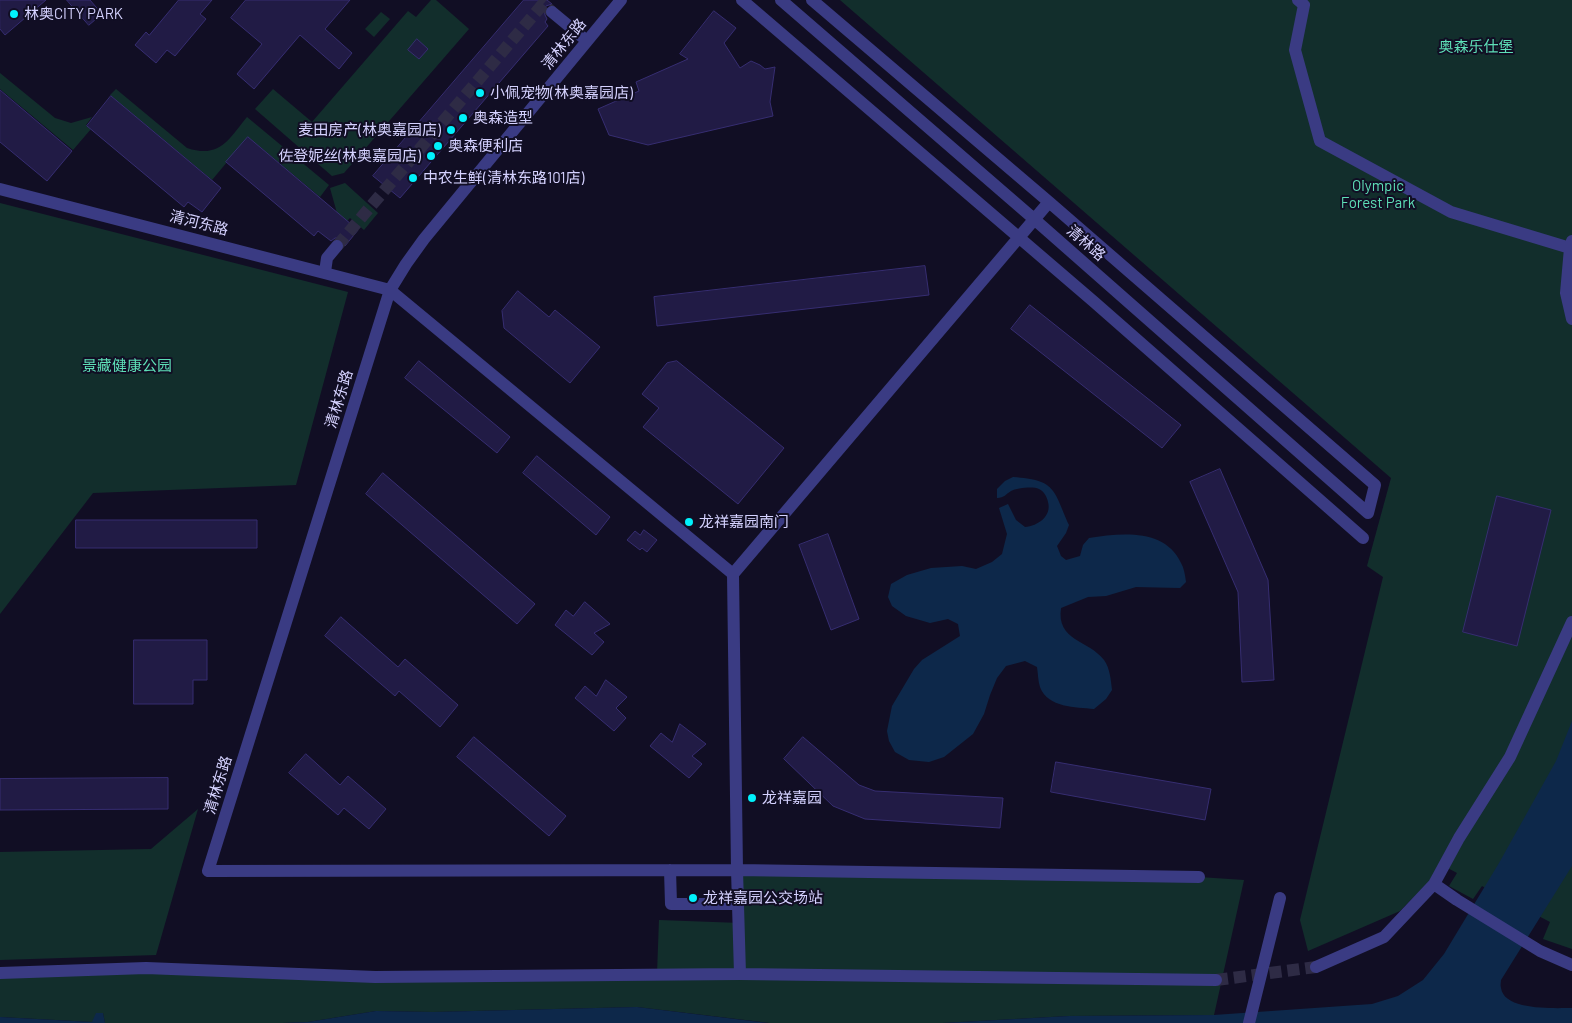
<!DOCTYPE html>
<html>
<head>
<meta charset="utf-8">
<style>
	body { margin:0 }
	canvas { display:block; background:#110e24 }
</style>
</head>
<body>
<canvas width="1572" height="1023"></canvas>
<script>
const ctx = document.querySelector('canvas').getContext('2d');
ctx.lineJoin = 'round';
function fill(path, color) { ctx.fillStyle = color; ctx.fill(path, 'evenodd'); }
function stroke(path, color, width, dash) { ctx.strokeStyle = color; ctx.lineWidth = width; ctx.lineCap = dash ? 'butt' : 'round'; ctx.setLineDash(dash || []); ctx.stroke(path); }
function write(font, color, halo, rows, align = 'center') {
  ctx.font = font + ' Barlow,"Noto Sans SC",sans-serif'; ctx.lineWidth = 4; ctx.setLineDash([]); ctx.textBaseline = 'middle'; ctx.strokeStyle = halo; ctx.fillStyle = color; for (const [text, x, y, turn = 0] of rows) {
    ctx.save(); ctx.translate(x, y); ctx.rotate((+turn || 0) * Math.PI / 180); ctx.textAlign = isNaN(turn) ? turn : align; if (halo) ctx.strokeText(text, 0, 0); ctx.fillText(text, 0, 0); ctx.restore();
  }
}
const green = new Path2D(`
	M431,0H436L469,29L344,173L332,176L255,109L273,89L312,122L408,11L416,17Z
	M840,0H1572V949L1543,939L1550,922L1482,886L1473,899L1449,886L1457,873L1444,866L1400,911L1308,951L1300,920L1383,577L1367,566L1391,478Z
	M381,12L390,19L374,37L365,29Z
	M0,73L55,118L71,123L92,117L86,125L91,129L73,150L0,89Z
	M116,89L187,148C220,159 229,139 247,117L329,185L320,197L248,137L212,180L110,95Z
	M345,183L378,213L364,230L350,218L347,221L337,213L330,188Z
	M0,203L348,292L296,485L93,493L0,614Z
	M198,809L156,955L0,960V852L151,849Z
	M737,870L1199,877L1244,880L1214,1015L1069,1016L943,1023H770L637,1007L433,1012L376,1011L308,1022L283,1023H105L103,1013L92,1022L0,1017V973L657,974L659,920L740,923Z`);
const water = new Path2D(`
	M1013,477C1056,480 1053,489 1069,525L1066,533L1057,546L1061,556L1066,560L1080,556L1083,545L1089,538C1121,533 1165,528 1181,563C1184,568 1185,575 1186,582L1180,588L1136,587L1106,596L1088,597L1061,608C1056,641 1089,640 1104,660C1110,668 1111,681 1112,690L1106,699L1094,709C1076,707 1048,708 1040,687C1038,681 1038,673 1037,667L1025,661L1006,666L997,678L990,695L984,714L973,734L944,757L929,762L909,760L895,752L889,741L887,731L892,706L914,669L922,660L960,636L958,624L948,619L930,623L906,616L892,606L888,597L891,584L907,575L931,568L962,566L976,569L992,562L1002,554L1007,534L999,508L1008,504L1016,520L1025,527C1038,526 1052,516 1048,502C1047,497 1044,491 1039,489C1033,486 1017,488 1011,491C1006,494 1004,498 997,498V489L1005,481Z
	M1572,721V866L1501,980C1501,982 1500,985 1501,988C1504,1011 1555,1008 1572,1008V1023H943L1069,1016L1214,1015L1372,1004L1398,996L1423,980L1444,954L1499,863L1556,761Z
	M637,1007L768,1023H283L308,1022L376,1011L433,1012Z
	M96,1013H103L105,1023H106H0V1017L92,1022Z`);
const building = new Path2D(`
	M0,0H46L5,35L0,29Z
	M67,0H90L102,14L89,25Z
	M179,0H212L200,14L206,19L175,56L167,50L156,63L135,45L146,32L149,35Z
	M246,0H350L325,29L352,53L339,69L300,35L254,89L237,74L262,44L231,18Z
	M524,0H547L552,4L546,6L544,10L545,15L547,19L545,22L548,26L400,198L373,176Z
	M714,11L736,28L724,43L740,68L751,61L760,65L765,69L775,67L770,102L773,116L648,145L609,135L598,109L639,91L636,82L688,59L680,54Z
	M417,39L428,49L419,59L408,50Z
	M0,90L72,151L47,181L0,142Z
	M111,96L221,188L202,212L188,202L184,207L87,126Z
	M248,137L358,230L345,246L343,240L339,238H335L331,241L318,231L314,236L226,162Z
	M925,266L929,295L657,326L654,297Z
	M518,291L549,317L555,310L600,347L570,383L504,328L502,311Z
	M1030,305L1181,425L1162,448L1011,329Z
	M419,361L510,437L497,453L405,378Z
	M677,361L784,448L738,504L643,427L659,408L642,394L667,363Z
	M537,456L610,517L596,535L523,473Z
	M1220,469L1268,580L1274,680L1242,682L1238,592L1190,482Z
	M383,473L535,604L517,624L366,494Z
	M1497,496L1551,510L1517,646L1463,632Z
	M76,520H257V548H76Z
	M644,530L657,540L647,552L642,548L640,550L627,540L635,531L640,535Z
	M828,534L859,619L831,630L799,545Z
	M585,602L610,624L594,633L604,642L592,655L555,625L566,610L573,616Z
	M341,617L398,667L405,659L458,705L440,727L399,691L395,696L325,636Z
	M134,640H207V680H193V704H134Z
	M606,680L627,697L616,708L626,718L614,731L575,698L585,686L596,696Z
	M680,724L706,744L692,756L702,764L689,778L650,746L661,733L672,742Z
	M474,737L566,816L549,836L457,757Z
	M803,737L859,785L875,791L1003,798L1000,828L865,819L833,806L784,759Z
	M306,754L340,785L348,776L386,809L369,829L344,808L338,815L289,773Z
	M1056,762L1211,789L1205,820L1051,792Z
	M168,778V809L0,810V779Z`);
const minorTunnel = new Path2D(`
	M337,246L543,4L552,12
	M1216,980L1316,967`);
const minor = new Path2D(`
	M621,0L424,239L406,264L390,290L208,871L737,870L1199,877
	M742,0L1093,301L1363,538
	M781,0L1034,219L1368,513L1375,485L1049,202L812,0
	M1298,0L1304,5L1295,50L1320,141L1451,212L1570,248
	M552,12L587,41
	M0,189L390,290L733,574L737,870L740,974
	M1572,241L1570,248L1566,293L1572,319
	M325,272L327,258L337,246
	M733,574L1049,202
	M670,870L671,904H738
	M1434,884L1459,838L1510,757L1572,622
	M1316,967L1384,937L1434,884L1457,900L1540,951L1572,965
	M0,973L146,968L375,977L740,974L1216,980`);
const minorBridge = new Path2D(`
	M1249,1023L1280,898`);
const markers = [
	[14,14,5,"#01f1fc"],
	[480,93,5,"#01f1fc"],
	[463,118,5,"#01f1fc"],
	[451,130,5,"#01f1fc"],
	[438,146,5,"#01f1fc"],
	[431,156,5,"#01f1fc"],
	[413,178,5,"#01f1fc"],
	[689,522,5,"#01f1fc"],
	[752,798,5,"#01f1fc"],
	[693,898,5,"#01f1fc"]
];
const poiNames = [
	["林奥CITY PARK",24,14],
	["小佩宠物(林奥嘉园店)",490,93],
	["奥森造型",473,118],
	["麦田房产(林奥嘉园店)",441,130,"right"],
	["奥森便利店",448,146],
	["佐登妮丝(林奥嘉园店)",421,156,"right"],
	["中农生鲜(清林东路101店)",423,178],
	["龙祥嘉园南门",699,522],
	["龙祥嘉园",762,798],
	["龙祥嘉园公交场站",703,898]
];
const streetNames = [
	["清林东路",564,44,-51],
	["清河东路",199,223,14],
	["清林路",1086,243,41],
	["清林东路",339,399,-73],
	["清林东路",218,785,-73]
];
const parkNames = [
	["奥森乐仕堡",1476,47],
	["Olympic",1378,186],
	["Forest Park",1378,203],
	["景藏健康公园",127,366]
];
fill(green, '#122e2c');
fill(water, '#0d284a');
fill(building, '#211b45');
stroke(building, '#362d71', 1);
stroke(minorTunnel, '#2e2b45', 12, [12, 6]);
stroke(minor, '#3a3b83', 12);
stroke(minorBridge, '#3a3b83', 12);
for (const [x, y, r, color] of markers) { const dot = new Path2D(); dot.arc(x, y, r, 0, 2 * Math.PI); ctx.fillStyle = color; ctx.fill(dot); stroke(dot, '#110e24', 2); }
write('15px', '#d5d2ff', '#110e24', poiNames, 'left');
write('15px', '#d5d2ff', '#110e24', streetNames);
write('15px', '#5edfb7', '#110e24', parkNames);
</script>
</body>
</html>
